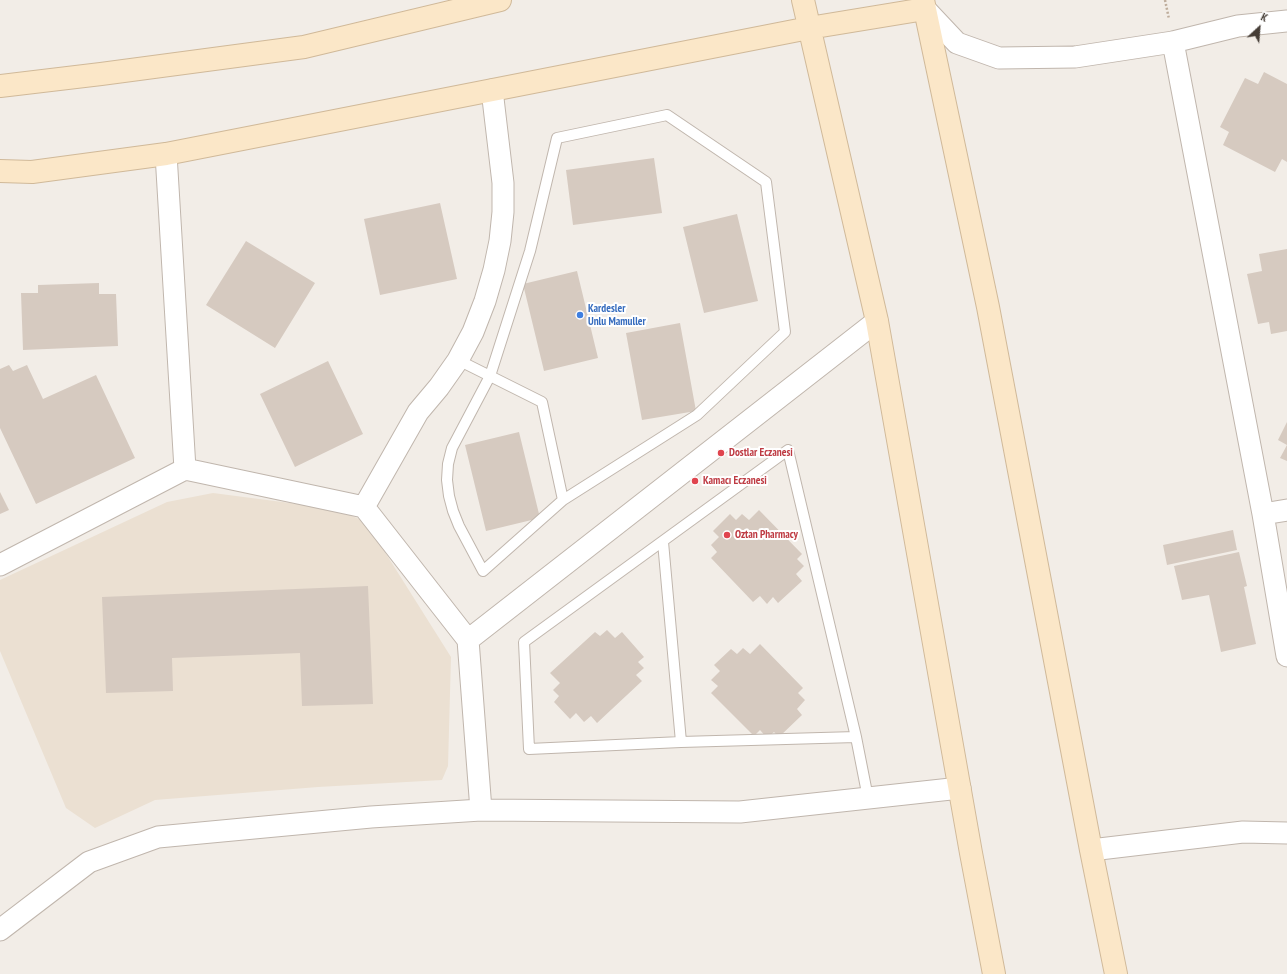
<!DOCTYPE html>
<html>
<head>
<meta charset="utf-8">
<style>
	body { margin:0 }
	#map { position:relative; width:1287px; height:974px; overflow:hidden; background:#f2ede7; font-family:"PT Sans Narrow",sans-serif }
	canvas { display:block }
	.north { position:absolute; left:1239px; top:8px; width:40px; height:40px; -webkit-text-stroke:3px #fff; paint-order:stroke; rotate:26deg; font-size:11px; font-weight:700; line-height:16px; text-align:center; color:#453d36 }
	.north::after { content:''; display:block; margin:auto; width:14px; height:18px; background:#453d36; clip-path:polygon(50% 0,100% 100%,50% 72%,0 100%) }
</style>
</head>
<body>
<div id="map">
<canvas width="1287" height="974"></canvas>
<div class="north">K</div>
</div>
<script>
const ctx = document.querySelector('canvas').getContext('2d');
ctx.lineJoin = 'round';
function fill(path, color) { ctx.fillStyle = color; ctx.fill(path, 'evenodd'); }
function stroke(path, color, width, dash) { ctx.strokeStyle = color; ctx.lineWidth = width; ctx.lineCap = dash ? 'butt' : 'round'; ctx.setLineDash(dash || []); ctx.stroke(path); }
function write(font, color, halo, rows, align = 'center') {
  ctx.font = font + ' "PT Sans Narrow",sans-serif'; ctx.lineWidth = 4; ctx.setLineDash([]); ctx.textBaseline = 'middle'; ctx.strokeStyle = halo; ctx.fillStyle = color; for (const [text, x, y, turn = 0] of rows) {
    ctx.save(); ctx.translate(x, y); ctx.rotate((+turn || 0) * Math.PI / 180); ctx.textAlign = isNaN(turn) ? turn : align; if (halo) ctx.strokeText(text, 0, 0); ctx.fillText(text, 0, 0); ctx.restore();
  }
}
const education = new Path2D(`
	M213,493L336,509L366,522L451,657L448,766L442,780L318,787L155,800L95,828L66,808L0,651V580L167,502Z`);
const building = new Path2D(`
	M1264,72L1287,84V162L1282,159L1275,172L1223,145L1229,132L1220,127L1245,78L1258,84Z
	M654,158L662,213L573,225L566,170Z
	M440,203L457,279L380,295L364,219Z
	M737,214L758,301L704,313L683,227Z
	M246,241L315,283L275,348L206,305Z
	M1287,249V331L1271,334L1269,322L1258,324L1247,274L1262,271L1259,254Z
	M577,271L598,358L544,371L523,284Z
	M99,283V294H116L118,346L23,350L21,293H38V285Z
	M680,323L696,411L642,420L626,333Z
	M328,361L363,434L295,467L260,394Z
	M9,365L13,371L27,365L43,399L96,375L135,458L36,504L0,428V369Z
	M1287,422V461L1280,458L1287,445L1278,440Z
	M519,432L540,518L486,531L465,445Z
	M0,492L9,510L0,514Z
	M759,510L802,554L797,559L804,566L796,574L802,581L778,603L773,597L767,604L760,596L753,602L711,558L717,552L711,545L719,537L713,531L730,514L736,520L742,514L749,520Z
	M1233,530L1237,550L1167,565L1163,545Z
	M1239,552L1247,586L1244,587L1256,644L1221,652L1209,595L1182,600L1174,566Z
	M368,586L373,704L302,706L300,653L172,658L173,691L106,693L102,597Z
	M607,630L615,638L622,632L644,657L638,662L644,668L636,675L642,681L597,723L591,716L584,722L576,713L570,719L554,702L559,696L553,690L560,683L550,673L595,632L600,636Z
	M760,644L803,688L798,693L805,700L797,709L802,715L779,737L774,732L767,738L760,730L754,736L711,693L718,686L711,680L720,671L714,665L731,649L737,654L743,648L750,654Z`);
const path = new Path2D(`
	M1165,0L1169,19`);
const lane = new Path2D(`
	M667,115L766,182L785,332L697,415L563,500L483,571L459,526L453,511L449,496L447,480L448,464L452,448L490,376L530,251L557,138Z
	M458,360L542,402L563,500
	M663,542L681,742
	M856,737L681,742L529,749L524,642L788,450L856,737L868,798`);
const street = new Path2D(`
	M925,9L957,43L999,58L1075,57L1173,42L1238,26L1287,21
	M1173,42L1263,514L1287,656
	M166,154L185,469
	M364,507L418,412L439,387L458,360L473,332L485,301L494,270L500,241L503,212V183L492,90
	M1263,514L1287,510
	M0,565L185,469L364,507L468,640L481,810
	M468,640L877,321
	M1091,850L1243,832L1287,833
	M0,930L89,862L158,837L371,817L481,810L740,812L960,788`);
const secondary = new Path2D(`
	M803,0L877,321L971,853L994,974
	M923,0L988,307L1091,850L1116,974
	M0,86L101,74L304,47L500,0
	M0,171L32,172L166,154L809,28L925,9`);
const markers = [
	[580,315,4,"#3f7fe0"],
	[721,453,4,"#e0444e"],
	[695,481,4,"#e0444e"],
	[727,535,4,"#e0444e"]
];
const shopNames = [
	["Kardesler",588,309],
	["Unlu Mamuller",588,322]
];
const healthNames = [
	["Dostlar Eczanesi",729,453],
	["Kamacı Eczanesi",703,481],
	["Oztan Pharmacy",735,535]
];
fill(education, '#ebe0d2');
fill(building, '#d6cac0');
stroke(lane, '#c0b6ad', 12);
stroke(street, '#c0b6ad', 23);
stroke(secondary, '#d0b999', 24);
stroke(path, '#bead9c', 2.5, [2, 2]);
stroke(lane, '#fff', 10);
stroke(street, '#fff', 21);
stroke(secondary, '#fbe7c8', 22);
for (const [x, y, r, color] of markers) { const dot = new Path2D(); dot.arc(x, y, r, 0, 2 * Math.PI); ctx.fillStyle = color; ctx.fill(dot); stroke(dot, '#fff', 1.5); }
write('bold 11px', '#366cbe', '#fff', shopNames, 'left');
write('bold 11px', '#be3a42', '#fff', healthNames, 'left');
</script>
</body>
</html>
